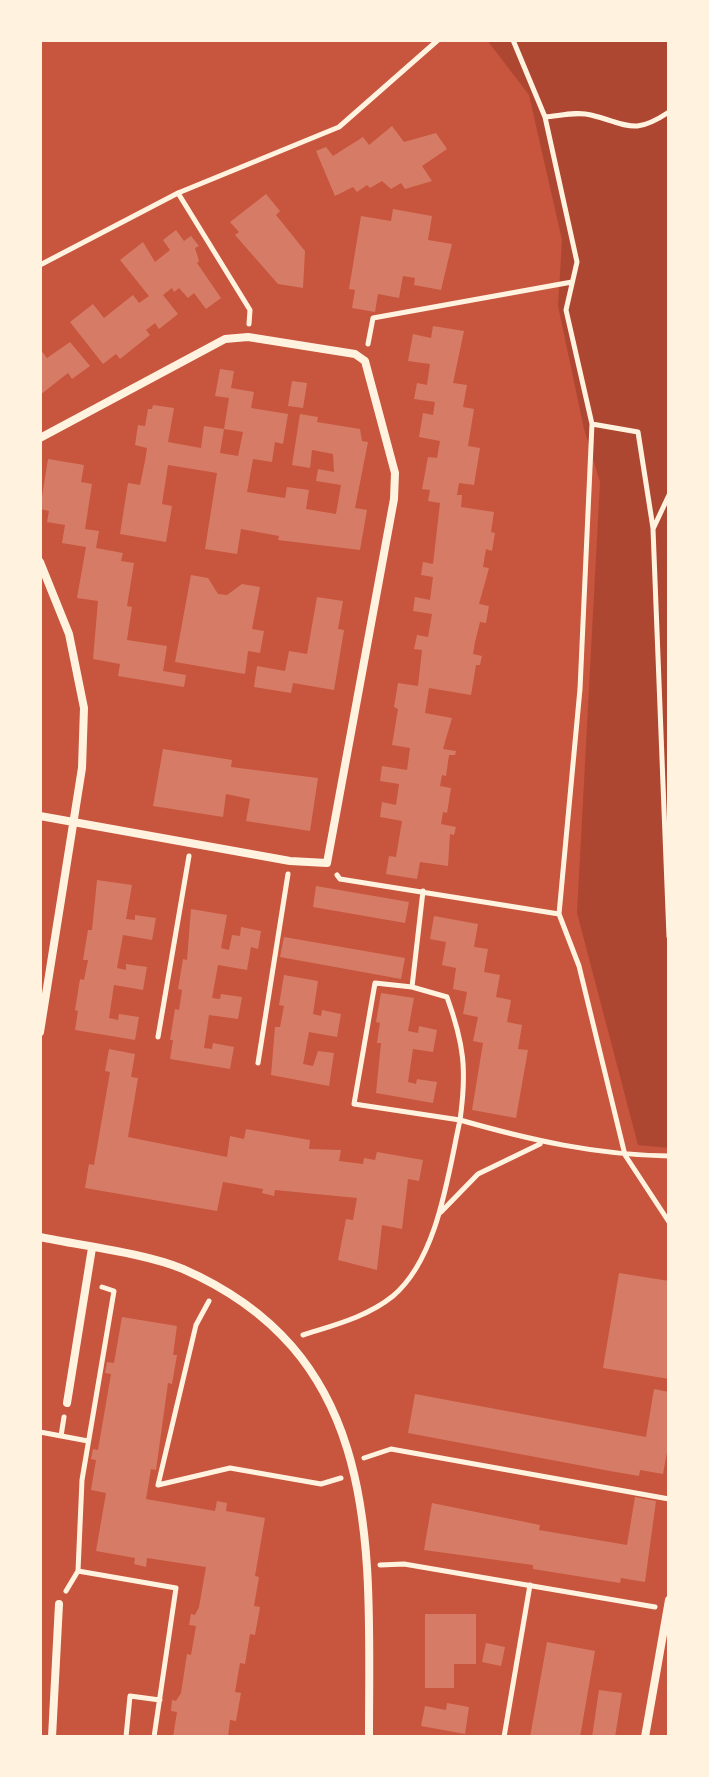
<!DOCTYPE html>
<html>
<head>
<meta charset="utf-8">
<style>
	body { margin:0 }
	#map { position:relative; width:709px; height:1777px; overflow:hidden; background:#c8553d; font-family:"Archivo Narrow",sans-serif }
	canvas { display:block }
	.frame { position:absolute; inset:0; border:42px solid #fff3e0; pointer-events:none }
</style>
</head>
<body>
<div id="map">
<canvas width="709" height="1777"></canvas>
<div class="frame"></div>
</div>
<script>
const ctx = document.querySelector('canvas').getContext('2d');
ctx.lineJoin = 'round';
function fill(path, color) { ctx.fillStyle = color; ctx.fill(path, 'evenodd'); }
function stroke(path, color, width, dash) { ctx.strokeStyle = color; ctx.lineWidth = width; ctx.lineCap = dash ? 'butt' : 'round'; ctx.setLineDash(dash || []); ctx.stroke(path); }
const green = new Path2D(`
	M487,40H669V1148L638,1145L577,913L600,482L584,429L558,306L562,240L529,95Z`);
const building = new Path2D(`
	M392,126L404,142L436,133L447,149L422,166L432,181L405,189L401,183L391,189L382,181L370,188L367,185L357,192L353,187L335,196L316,151L326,147L333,156L363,137L369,145Z
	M266,194L280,211L276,215L305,251L303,288L278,284L235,235L239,232L230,222Z
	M393,209L432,216L428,240L452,244L441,290L414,285L415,278L403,276L399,298L378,294L375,312L352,308L355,290L349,289L361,216L391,221Z
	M176,230L184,241L191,236L199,246L195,248L199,261L197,263L221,298L206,309L194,293L188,298L179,288L174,292L172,288L163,295L178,314L159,329L155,323L146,330L150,335L120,359L116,354L103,364L70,322L93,304L104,318L133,295L139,303L149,296L120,260L143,242L155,262L170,250L163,240Z
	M433,326L464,331L453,383L467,385L463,407L474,409L468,446L480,448L474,485L459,483L457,495H462L461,507L494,512L491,532L495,533L492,551L486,549L483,567L489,568L479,604L489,606L486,623L480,622L475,642L473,654L482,656L480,665H476L471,695L429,688L425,713L452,718L443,749L456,751L455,755H449L446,776L442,775L440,786L451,788L447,813L443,812L441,824L456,827L454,835L450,834L448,866L420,862L417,879L386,874L389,856L396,857L402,821L380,817L382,802L396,805L399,784L380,781L382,766L407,770L410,748L392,745L398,709L394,707L398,683L418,686L422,650L414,649L417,635L428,637L432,614L413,611L415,597L430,600L433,577L421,575L423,562L433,564L440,503L428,501L430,490L422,489L428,457L437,458L440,441L419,437L423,413L433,415L435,402L414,399L417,383L427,385L430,364L408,361L413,334L431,338Z
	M70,342L90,366L72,379L68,373L40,395V349L47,358Z
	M220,369L234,371L231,388L254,392L251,408L288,414L283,444L275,442L272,462L253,459L247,492L285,498L287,487L309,490L306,509L336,514L341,485L316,481L318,469L334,472L333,454L312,450L310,468L292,465L300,414L318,417L317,422L360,429L362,441L368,442L355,508L367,510L360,550L278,540L279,536L241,529L237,554L205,549L217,473L168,465L162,504L172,506L166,542L120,534L128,483L140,485L145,461L147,448L135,445L138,425L145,426L148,409H152L153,405L174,408L168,442L201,448L204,426L224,429L229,398L215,396ZM224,429L243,432L238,456L220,453Z
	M292,381L307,383L303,408L288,406Z
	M48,459L84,465L81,482L92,484L85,529L99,531L96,548L123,553L121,561L134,563L127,606L132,607L127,640L167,646L163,671L186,675L184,687L118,676L120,664L93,659L98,601L77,598L86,547L62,543L65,525L47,522L49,511L40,509Z
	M191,575L208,578L218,594L227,595L242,584L260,587L252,629L264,631L260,653L248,651L245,674L175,662Z
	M317,597L343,601L338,629L344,630L334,690L293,683L291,693L254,687L257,666L285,671L289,651L307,654Z
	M163,749L232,760L231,767L318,778L310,831L246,821L250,799L226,794L223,817L153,806Z
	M97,880L132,885L126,919L135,920V915L156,918L152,940L123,935L117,968L126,970V964L147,967L143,990L114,985L109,1018L118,1020L119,1014L139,1017L135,1040L75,1030L78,1011L75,1010L80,979L84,980L88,960H83L88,930H92Z
	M316,886L409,902L405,923L313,907Z
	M191,909L227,915L221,948L229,950L232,935L240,936L241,927L261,931L258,949L251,947L247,970L218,965L212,998L220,999L221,994L242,997L238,1019L209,1015L204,1048L212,1049L213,1043L234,1047L230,1069L170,1059L173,1040H170L175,1009L179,1010L182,990L178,989L183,959L187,960Z
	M434,916L478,924L474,947L488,949L484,972L500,975L496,997L511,1000L507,1022L522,1025L518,1049L528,1050L516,1118L472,1110L483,1043L473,1041L478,1017L463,1014L467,992L453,989L456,968L442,965L446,942L430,939Z
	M284,937L405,958L401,979L280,957Z
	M284,975L318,981L313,1014L321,1016L322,1010L341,1014L337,1037L309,1032L303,1064L313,1066L318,1051L334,1053L329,1086L271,1075L275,1027H280L284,1006L279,1005Z
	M381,993L414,998L408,1031L418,1033L419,1026L437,1030L433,1052L413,1049L408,1082L416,1084L417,1079L437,1082L433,1103L376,1093L381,1043H377L380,1023L376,1022Z
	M109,1049L135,1054L131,1077L138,1078L128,1137L227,1157L230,1136L244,1139L246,1129L310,1140L309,1149L341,1150L339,1161L363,1164L364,1158L375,1160L377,1152L423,1160L419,1181L408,1179L402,1229L382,1225L377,1270L338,1260L346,1219L353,1220L357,1198L275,1190L274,1196L262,1193L263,1189L223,1182L217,1211L85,1188L89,1164L94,1165L110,1072L105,1071Z
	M619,1273L669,1281V1379L603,1368Z
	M122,1317L177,1326L173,1355H177L172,1384L168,1383L156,1470L151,1469L146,1499L215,1511L217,1501L227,1503L226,1511L265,1518L255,1576L259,1577L254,1606L260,1607L255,1635L250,1634L245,1664L240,1663L235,1692L241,1693L236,1721L230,1720L228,1737H173L177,1712L171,1711L172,1700L176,1701L181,1693L187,1654L191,1655L196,1626L189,1625L191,1614L195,1615L199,1607L206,1567L147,1558L146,1567L134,1564L135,1558L96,1551L106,1493L91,1490L96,1460L91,1459L93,1449L98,1450L111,1374L105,1373L107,1362L114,1363Z
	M654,1389L669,1392V1441L663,1474L640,1470L639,1476L610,1471L408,1433L415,1394L646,1437Z
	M635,1497L656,1501L645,1582L621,1578L620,1583L533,1569V1565L424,1550L432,1503L540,1525L539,1530L627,1545Z
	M425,1614H476V1664H454V1688H425Z
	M547,1642L595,1651L580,1737H530Z
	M486,1643L505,1647L501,1666L482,1662Z
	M599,1690L622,1693L615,1737H592Z
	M447,1703L469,1707L465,1734L421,1726L425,1706L446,1710Z`);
const path = new Path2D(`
	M513,40L545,117L577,262L566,310L592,424L580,689L559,914L579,966L625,1155L669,1222
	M545,117C559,116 577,111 591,115C628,124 633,136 669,112
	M178,193L250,310L249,324
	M40,265L178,193L339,127L438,40
	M368,344L373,318L572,282
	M592,424L638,432L653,528
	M669,495L653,529L669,937
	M337,875L340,879L559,914
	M412,987L375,983L354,1104L460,1120C467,1070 464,1044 447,997L412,987L423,891
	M158,1037L189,856
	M258,1063L288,874
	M441,1212L478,1174L540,1144
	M102,1287L114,1291L82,1480L78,1571L176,1588L154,1737
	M209,1301L196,1325L158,1485L230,1468L321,1484L341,1478
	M303,1335C334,1325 367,1317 393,1296C438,1258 448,1174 460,1120C530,1140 596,1155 669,1156
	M40,1432L88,1441
	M61,1436L64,1417
	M364,1458L391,1449L669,1499
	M380,1565L404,1564L655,1607
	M66,1591L78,1571
	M126,1737L130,1696L160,1700
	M504,1737L530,1585`);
const minor = new Path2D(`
	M40,438L225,339L248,337L355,354L365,361L395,473L394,499L327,863L290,861L40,816
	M40,562L69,634L84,708L82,768L40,1032
	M40,1237C82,1246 145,1253 183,1269C386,1358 369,1550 369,1737
	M67,1403L92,1248
	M52,1737L59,1604
	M645,1737L669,1600`);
fill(green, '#ae4732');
fill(building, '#d67c66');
stroke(path, '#fff3e0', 5);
stroke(minor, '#fff3e0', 8);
</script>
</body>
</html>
